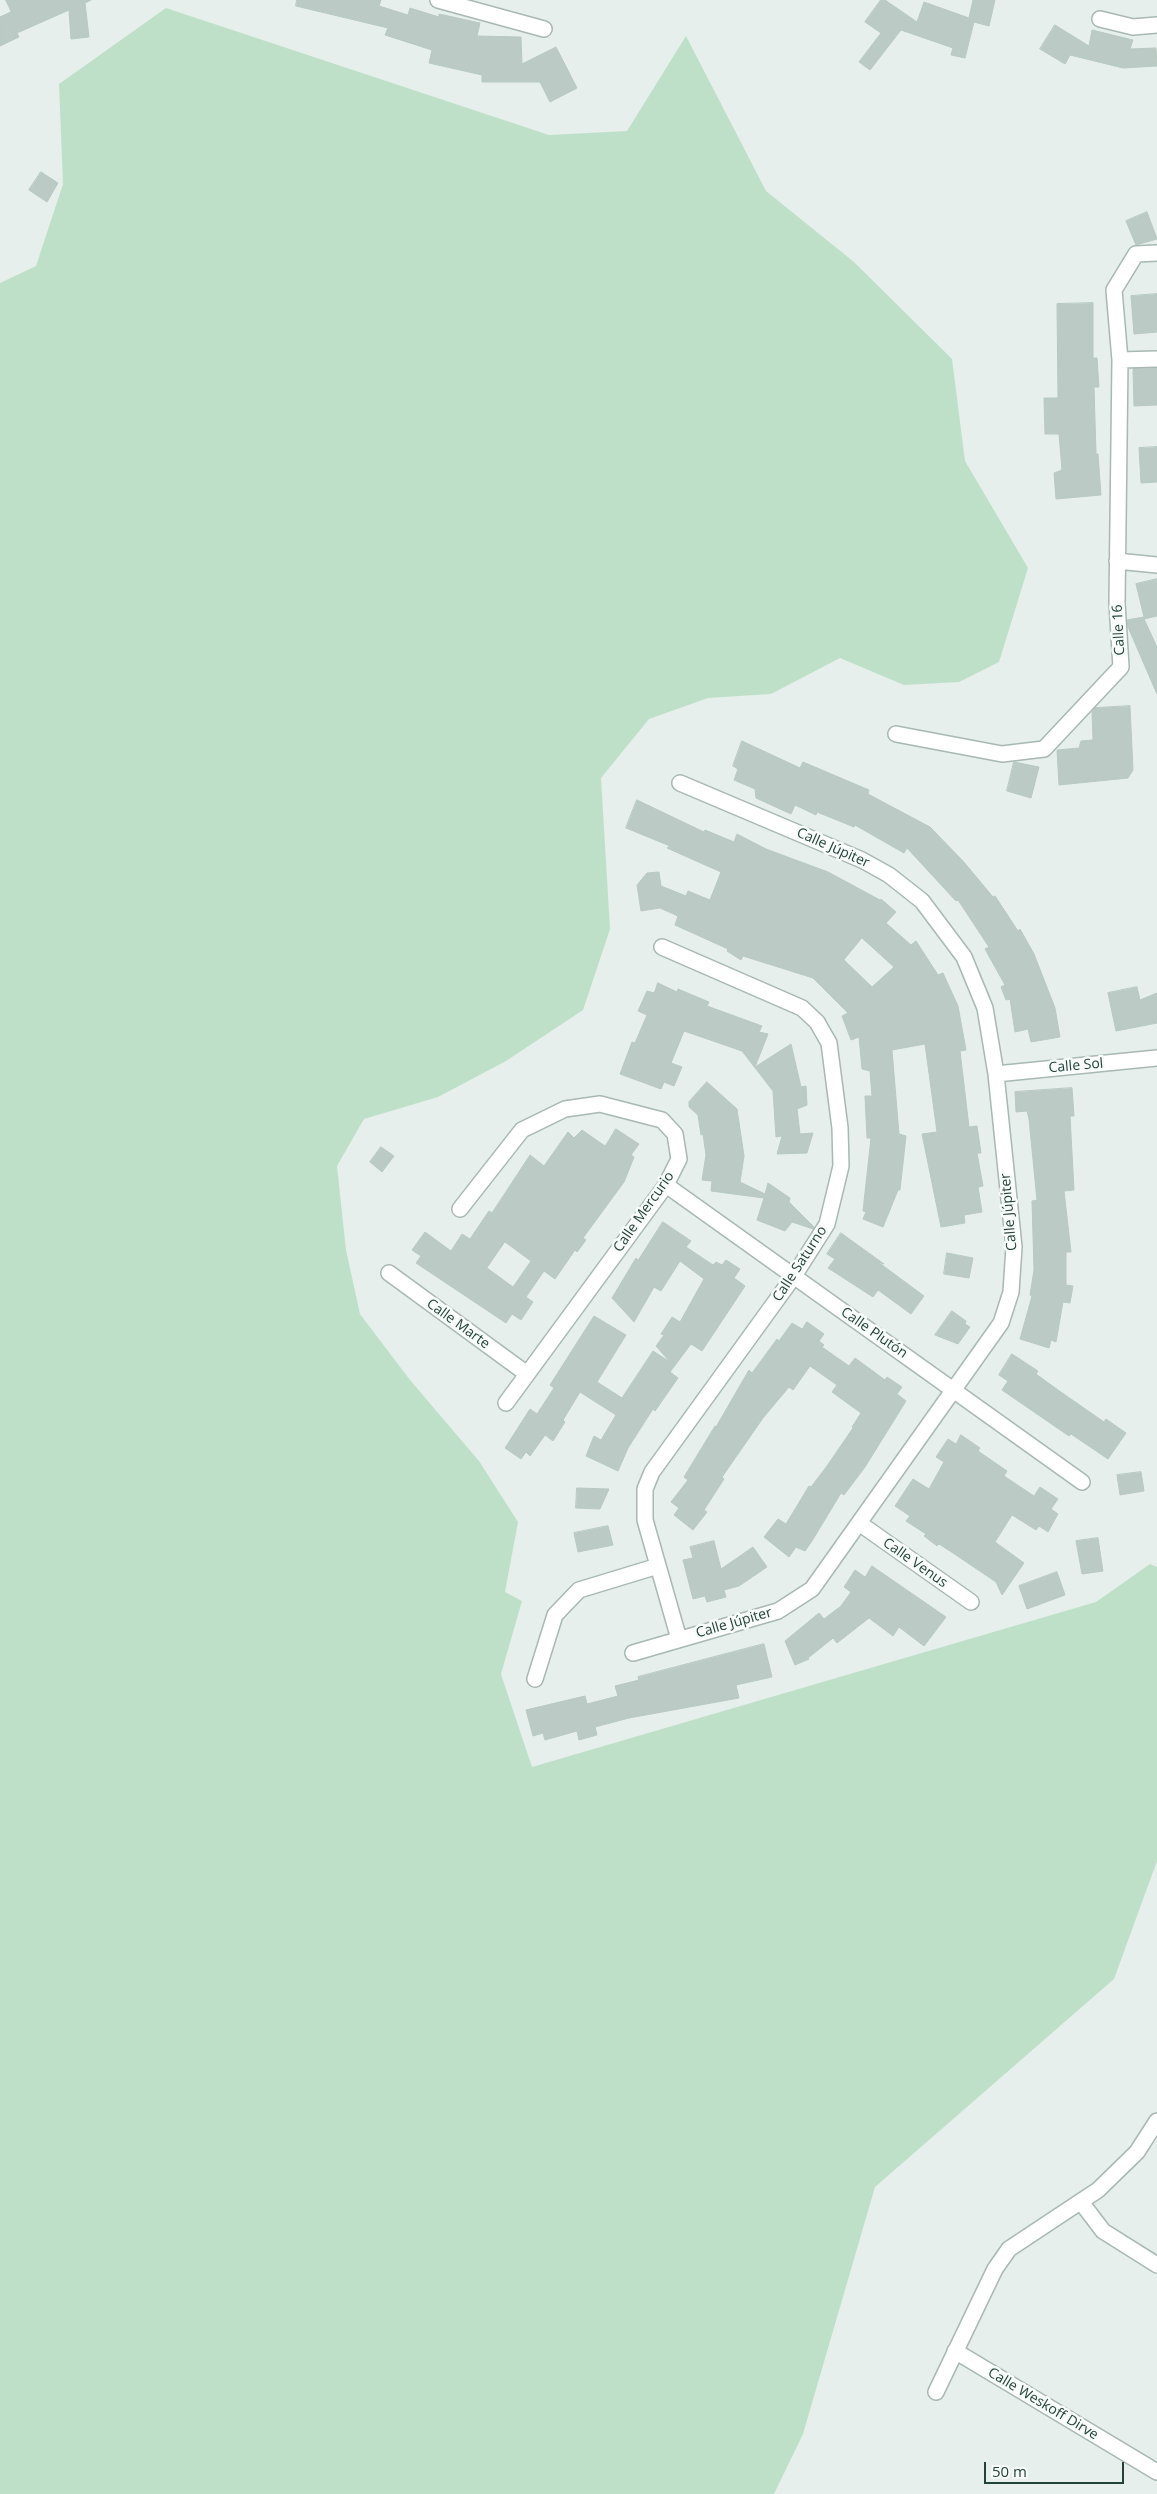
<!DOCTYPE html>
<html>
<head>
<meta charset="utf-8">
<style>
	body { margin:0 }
	#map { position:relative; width:1157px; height:2494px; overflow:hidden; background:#e6efeb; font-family:"Open Sans",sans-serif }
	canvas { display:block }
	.scale { position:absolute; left:984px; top:2462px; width:140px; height:22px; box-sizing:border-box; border:2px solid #24423a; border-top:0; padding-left:6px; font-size:15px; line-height:18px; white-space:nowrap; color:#24423a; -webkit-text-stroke:4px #f7fbf9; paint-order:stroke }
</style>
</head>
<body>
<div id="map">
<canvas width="1157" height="2494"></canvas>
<div class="scale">50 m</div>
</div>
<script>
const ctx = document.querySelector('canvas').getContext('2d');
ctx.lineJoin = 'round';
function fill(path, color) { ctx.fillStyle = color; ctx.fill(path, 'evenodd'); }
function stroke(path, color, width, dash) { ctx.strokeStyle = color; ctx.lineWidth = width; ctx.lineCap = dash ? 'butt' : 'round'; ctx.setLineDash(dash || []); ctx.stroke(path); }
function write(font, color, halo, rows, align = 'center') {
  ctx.font = font + ' "Open Sans",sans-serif'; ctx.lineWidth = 5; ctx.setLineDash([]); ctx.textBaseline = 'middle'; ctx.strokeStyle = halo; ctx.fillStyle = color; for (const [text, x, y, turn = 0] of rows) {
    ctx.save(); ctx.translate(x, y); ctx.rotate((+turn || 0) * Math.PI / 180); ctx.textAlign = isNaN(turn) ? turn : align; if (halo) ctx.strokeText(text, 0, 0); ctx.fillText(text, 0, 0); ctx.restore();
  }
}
const green = new Path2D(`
	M166,8L549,135L627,131L686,36L766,191L854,262L952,359L965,461L1028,568L999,662L959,682L904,685L840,658L771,694L708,698L649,719L601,778L610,929L583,1010L506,1061L438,1097L364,1119L337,1166L346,1250L360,1314L410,1380L479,1461L518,1522L505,1592L522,1601L501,1674L532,1767L1096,1602L1150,1564L1157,1567V1861L1114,1979L875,2187L803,2434L774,2494H0V283L36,266L63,184L59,84Z`);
const building = new Path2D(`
	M6,0H91L85,3L89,37L71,39L69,10L17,33L19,37L0,46V17L11,12Z
	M297,0H381L379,6L408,15L410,8L439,17V14L480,23L477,36L521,37L522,64L556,47L577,88L550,102L540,82H482V75L429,63L432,50L385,35L388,28L296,6Z
	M881,0H885L917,22L924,2L969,18L973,0H995L989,26L974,22L965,58L951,55L953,48L901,30L870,70L859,62L881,33L865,22Z
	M1055,25L1089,46L1092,30L1133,40L1130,49L1156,48L1157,66L1123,68L1070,55L1065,64L1040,49Z
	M41,172L58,183L47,202L29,190Z
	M1147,212L1157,239L1136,245L1126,221Z
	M1157,294V332L1134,334L1131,296Z
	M1093,303V358H1097L1099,387H1094L1096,454H1098L1101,495L1056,499L1054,473L1062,470L1059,434H1045L1044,398H1058L1057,304Z
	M1157,368V405L1134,406L1133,369Z
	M1157,447V482L1141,483L1139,448Z
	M1157,579V616L1144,619L1157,647V694L1128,627L1127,620L1144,617L1136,584Z
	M1130,706L1133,770L1128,778L1059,785L1057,750L1079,748L1081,741L1093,740L1092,712L1095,708Z
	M742,741L800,768L803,762L869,790L868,794L930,827L963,861L993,897L995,896L1018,931L1020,929L1034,954L1055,1008L1060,1037L1031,1042L1028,1029L1015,1032L1010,999L1006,1000L1001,987L1005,985L985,949L989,947L958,900L956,901L907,848L904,853L855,825L854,827L817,812L816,815L795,805L791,814L756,798L755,789L734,780L738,769L733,766Z
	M1014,762L1039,767L1031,798L1007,791Z
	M637,800L704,832L705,830L734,842L737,834L766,849L828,872L880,900L881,899L896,912L886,923L911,945L916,941L938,975L943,973L958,1006L966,1050L960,1051L969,1127L977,1126L981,1153H977L983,1186L978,1187L982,1212L964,1215L965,1223L941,1227L922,1134L937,1132L925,1044L892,1050L899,1134L906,1136L900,1190H898L883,1227L863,1219L866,1212L863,1211L871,1138H867L865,1096H872L870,1071L862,1069L859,1037L851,1040L842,1016L848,1013L813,978L743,956L741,960L727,951L728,949L675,925L678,916L660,908L641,911L637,885L647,873L659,872L661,886L686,896L688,891L710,900L721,872L667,848L670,846L626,828ZM862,938L894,967L872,987L844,960Z
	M658,983L677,992L678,989L709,1002L707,1006L762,1026L759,1032L768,1034L755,1067L791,1044L801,1087L806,1086L807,1105L797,1109L800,1134L813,1133L807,1153L777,1154L782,1136L776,1137L773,1091L742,1051L684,1031L671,1063L682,1067L674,1086L664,1082L661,1089L620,1074L632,1042L635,1043L647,1015L638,1011L647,991L654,993Z
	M1137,987L1140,1000L1157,993V1023L1116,1031L1108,993Z
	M707,1082L737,1109L744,1156L740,1182L765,1194L768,1183L790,1198L789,1202L814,1227L813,1229L792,1222L785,1231L757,1220L764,1198L711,1191L712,1181L702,1180L706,1155L703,1134L701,1135L698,1115L689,1107V1102Z
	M1072,1088L1074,1116H1070L1074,1190L1064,1191L1071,1252H1066V1285L1073,1286L1070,1303L1063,1302L1056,1342L1051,1340L1049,1348L1020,1339L1032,1296L1030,1295L1034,1270L1032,1201L1037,1200L1029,1119L1027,1111L1016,1112L1015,1092Z
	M616,1129L639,1144L631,1155L634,1157L624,1182L583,1238L586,1240L577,1252L575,1250L555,1279L544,1271L526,1297L533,1302L521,1320L512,1314L506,1323L416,1263L421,1256L412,1250L425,1232L451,1251L462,1234L470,1239L489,1211L492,1213L530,1155L544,1166L568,1132L574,1138L582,1130L605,1146ZM505,1242L531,1261L513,1287L487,1268Z
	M381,1147L394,1156L382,1172L370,1162Z
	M663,1222L691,1241L686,1247L713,1265L716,1262L722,1265L726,1260L740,1269L734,1278L745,1286L702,1351L691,1344L670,1372L678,1378L655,1411L653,1409L628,1448L618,1471L586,1456L594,1436L601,1440L616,1415L580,1392L563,1420L565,1422L553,1441L545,1435L530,1456L526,1452L521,1459L505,1448L530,1409L537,1414L554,1388L550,1385L594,1316L626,1335L597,1382L622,1398L653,1351L670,1362L656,1346L664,1335L661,1334L672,1317L680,1322L704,1279L680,1261L661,1291L654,1287L634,1322L612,1298L636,1258L638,1260Z
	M841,1233L884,1264L878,1262L924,1296L911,1314L878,1290L873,1297L828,1268L835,1259L827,1254Z
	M947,1253L973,1258L969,1278L944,1274Z
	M952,1311L966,1321L965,1324L970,1327L958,1344L935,1335Z
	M807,1322L824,1334L819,1341L824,1345L822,1347L849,1366L855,1358L885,1380L887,1377L902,1387L897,1394L906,1401L865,1467L844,1495L841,1493L812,1541L805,1551L796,1547L789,1557L764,1537L778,1519L786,1524L809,1486L811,1487L827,1466L853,1428L852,1427L861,1413L832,1392L837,1385L810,1366L793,1390L789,1387L763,1418L722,1477L724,1479L704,1510L707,1512L693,1530L674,1515L679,1508L671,1502L688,1480L684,1477L715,1426L716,1427L749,1370L752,1373L777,1339L779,1341L792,1323L802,1329Z
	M1012,1354L1038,1371L1036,1374L1058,1390L1104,1422L1106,1419L1126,1433L1108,1459L1071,1434L1069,1436L1002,1390L1008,1381L999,1375Z
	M961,1435L980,1448L978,1451L1007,1471L1004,1476L1034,1496L1040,1487L1058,1499L1051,1509L1058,1514L1048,1532L1039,1526L1036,1530L1012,1515L995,1542L1024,1563L1002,1595L996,1582L950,1551L939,1544L937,1546L924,1536L926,1534L906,1521L910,1516L895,1506L913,1479L929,1489L944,1462L936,1457L948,1439L956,1444Z
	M1141,1472L1144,1491L1120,1495L1117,1475Z
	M577,1488L609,1489L600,1509L576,1508Z
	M608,1526L613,1545L578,1552L574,1533Z
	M1098,1538L1103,1571L1082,1574L1076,1541Z
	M714,1541L721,1569L753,1547L767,1567L739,1586L724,1590L726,1597L707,1602L705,1596L693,1599L683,1560L693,1558L690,1547Z
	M872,1566L946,1617L924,1646L899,1627L893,1636L869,1618L837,1643L833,1638L808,1658L809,1659L795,1665L785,1641L819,1613L824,1619L841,1606L851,1592L844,1587L855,1570L865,1577Z
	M1057,1572L1065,1595L1027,1609L1019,1586Z
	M764,1644L772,1677L736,1685L739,1698L629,1718L595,1727L597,1735L579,1740L577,1731L545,1740L543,1733L533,1736L526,1710L585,1696L587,1704L618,1696L615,1686L639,1680L638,1677Z`);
const street = new Path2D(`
	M438,0L544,29
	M1100,19L1133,27L1157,25
	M1120,360L1157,359
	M1117,561L1157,565
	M896,734L1002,754L1044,749L1121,667L1117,603L1120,360L1114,290L1136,254L1157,253
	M662,947L802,1008L817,1022L829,1043L840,1128L841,1166L827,1224L794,1276L652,1472L645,1489V1520L679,1639
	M996,1074L1157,1058
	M666,1185L1082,1482
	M460,1209L522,1130L565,1109L600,1104L662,1120L675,1134L679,1159L666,1185L506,1403
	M389,1273L527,1374
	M859,1523L971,1602
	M633,1653L778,1611L812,1589L1001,1323L1011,1292L1014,1247L996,1074L985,1008L964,957L922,901L889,875L862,860L680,783
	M535,1679L555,1615L579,1590L658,1566
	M1081,2202L1103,2231L1157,2265
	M955,2351L1157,2472
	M936,2392L995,2269L1009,2249L1098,2190L1137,2152L1157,2121`);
const streetNames = [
	["Calle 16",1119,630,-93],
	["Calle Júpiter",833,848,24],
	["Calle Sol",1076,1066,-5],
	["Calle Mercurio",644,1212,-55],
	["Calle Júpiter",1009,1212,-95],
	["Calle Saturno",800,1264,-57],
	["Calle Marte",458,1324,36],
	["Calle Plutón",874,1333,35],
	["Calle Venus",915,1563,35],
	["Calle Júpiter",734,1623,-16],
	["Calle Weskoff Dirve",1043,2404,31]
];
fill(green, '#bfe0c8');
fill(building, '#bbcac4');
stroke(building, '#b8c9c2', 1);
stroke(street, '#a8b8b2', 18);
stroke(street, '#fff', 15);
write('14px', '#24423a', '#f7fbf9', streetNames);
</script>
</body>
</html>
